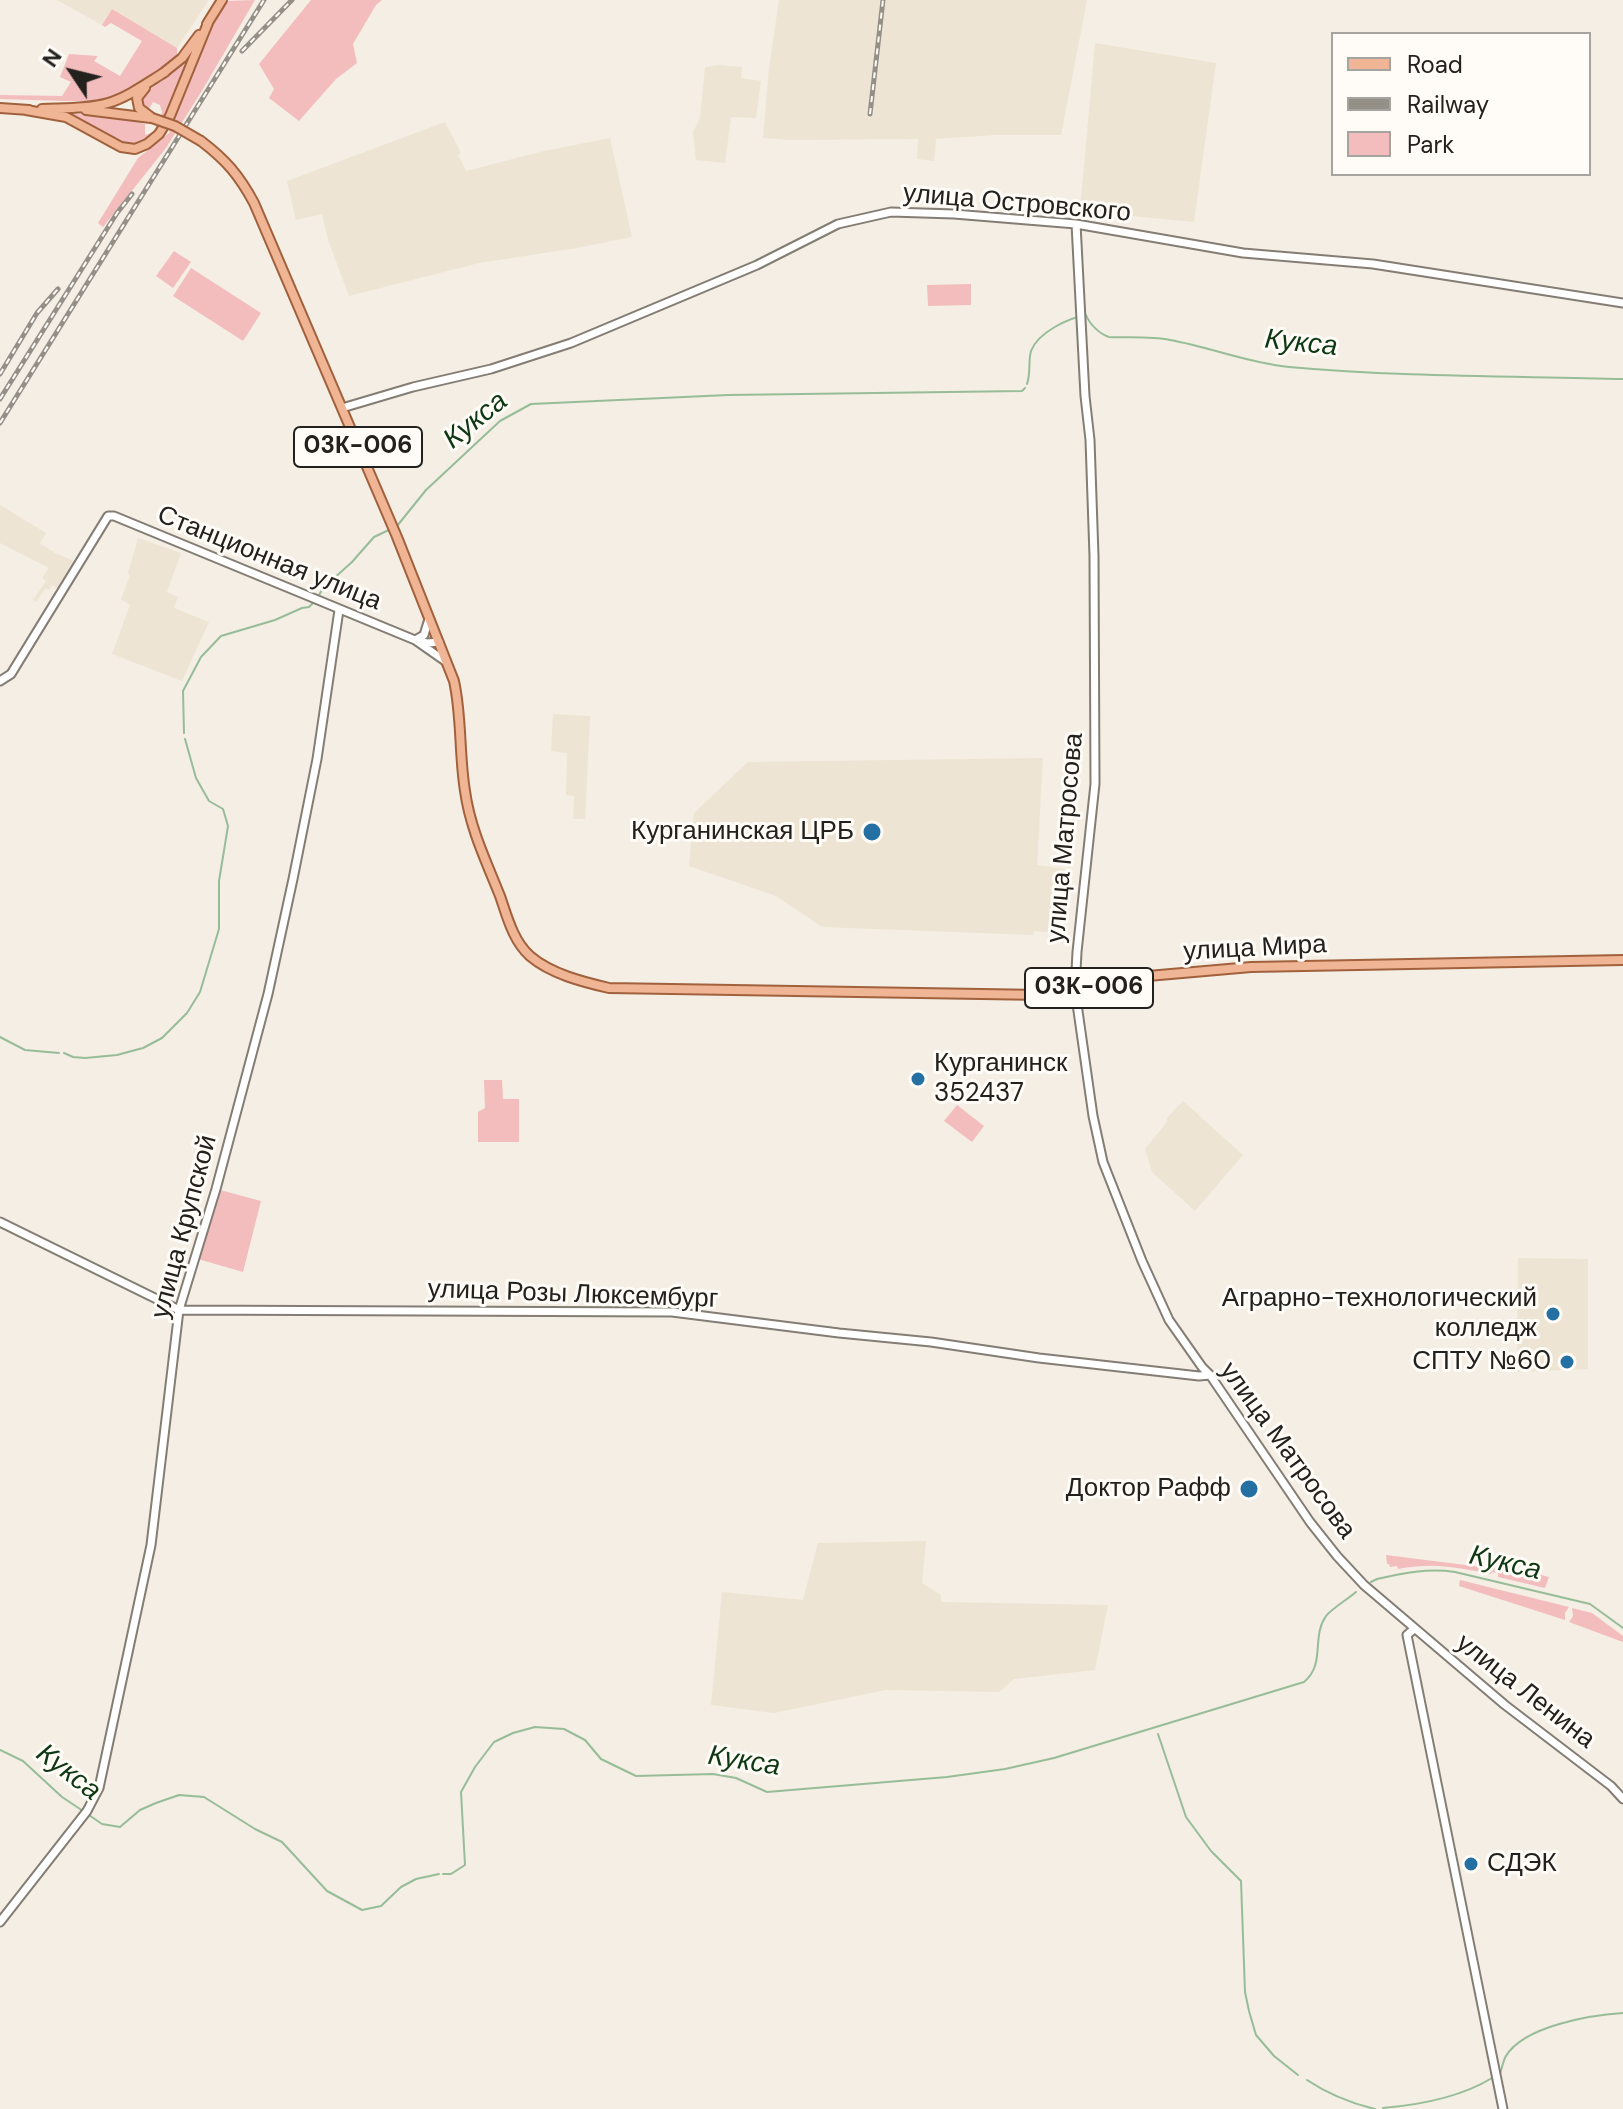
<!DOCTYPE html>
<html>
<head>
<meta charset="utf-8">
<style>
	body { margin:0 }
	#map { position:relative; width:1623px; height:2109px; overflow:hidden; background:#f4eee4; font-family:"DM Sans",sans-serif }
	canvas { display:block }
	.legend { position:absolute; left:1331px; top:32px; width:260px; height:144px; box-sizing:border-box; background:#fffcf8; border:2px solid #a7a4a0; margin:0; padding:10px 14px; list-style:none; font-size:24px; color:#23211d }
	.legend li { display:flex; align-items:center; gap:16px; height:40px }
	.legend b { width:40px; border:2px solid #a7a4a0 }
	.north { position:absolute; left:32px; top:32px; width:80px; height:80px; -webkit-text-stroke:6px #fffcf8; paint-order:stroke; rotate:305deg; font-size:22px; font-weight:700; line-height:32px; text-align:center; color:#23211d }
	.north::after { content:''; display:block; margin:auto; width:28px; height:36px; background:#23211d; clip-path:polygon(50% 0,100% 100%,50% 72%,0 100%) }
</style>
</head>
<body>
<div id="map">
<canvas width="1623" height="2109"></canvas>
<ul class="legend">
<li><b style="height:10px;background:#efb595"></b>Road</li>
<li><b style="height:10px;background:#949088"></b>Railway</li>
<li><b style="height:22px;background:#f3bdbe"></b>Park</li>
</ul>
<div class="north">N</div>
</div>
<script>
const ctx = document.querySelector('canvas').getContext('2d');
ctx.lineJoin = 'round';
function fill(path, color) { ctx.fillStyle = color; ctx.fill(path, 'evenodd'); }
function stroke(path, color, width, dash) { ctx.strokeStyle = color; ctx.lineWidth = width; ctx.lineCap = dash ? 'butt' : 'round'; ctx.setLineDash(dash || []); ctx.stroke(path); }
function write(font, color, halo, rows, align = 'center') {
  ctx.font = font + ' "DM Sans",sans-serif'; ctx.lineWidth = 6; ctx.setLineDash([]); ctx.textBaseline = 'middle'; ctx.strokeStyle = halo; ctx.fillStyle = color; for (const [text, x, y, turn = 0] of rows) {
    ctx.save(); ctx.translate(x, y); ctx.rotate((+turn || 0) * Math.PI / 180); ctx.textAlign = isNaN(turn) ? turn : align; if (halo) ctx.strokeText(text, 0, 0); ctx.fillText(text, 0, 0); ctx.restore();
  }
}
const built = new Path2D(`
	M57,0H209L177,48L112,9L102,25Z
	M779,0H1087L1061,135H995L936,139L934,161L917,159L918,139L790,140L763,138L769,68Z
	M1095,43L1216,63L1194,222L1080,211Z
	M719,65L742,67L741,78L761,81L756,118L731,117L725,163L696,160L693,132L700,118L705,67Z
	M445,122L461,153L458,155L466,171L544,151L610,138L632,237L577,248L479,263L349,296L328,240L322,214L296,220L287,181Z
	M0,505L46,533L40,543L55,553L76,562L60,589L52,585L49,590L46,588L36,602L33,600L46,581L42,578L49,568L0,543Z
	M138,538L181,553L167,592L178,597L174,608L209,622L182,681L112,654L130,605L121,599L130,575L128,573Z
	M553,714L590,716L585,819H573L574,796L566,795L567,753L551,751Z
	M1043,758L1037,865L1065,869L1059,933L1034,931L1033,935L822,927L776,896L689,866L694,813L748,762Z
	M1183,1101L1243,1155L1195,1211L1152,1172L1145,1149L1167,1122V1118Z
	M1518,1258L1588,1259V1369L1517,1372Z
	M926,1541L922,1583L941,1595V1602L1108,1605L1095,1670L1014,1679L999,1692L886,1690L774,1713L711,1705L722,1592L803,1600L818,1543Z`);
const green = new Path2D(`
	M255,0L203,89L166,148L103,227L98,223L138,158L169,133L211,26L226,1Z
	M311,0H382L376,5L353,44L357,63L336,79L299,121L269,98L274,89L259,64Z
	M112,9L177,48V56L160,71L123,94L99,102L0,99V95L62,96L71,82L60,77L69,54L98,56L94,61L120,76L142,41L111,23L105,27L102,25Z
	M185,63H187C178,87 161,159 123,143C103,135 87,120 67,113L126,119L145,124V135C157,133 159,122 162,112L160,105L153,102L149,109L144,106L142,98L145,93Z
	M174,251L191,262L173,288L156,276Z
	M191,268L261,313L243,341L173,296Z
	M971,284V305L928,306L927,285Z
	M484,1080H502L503,1099H519V1142H478V1112L485,1108Z
	M957,1105L984,1126L972,1142L944,1121Z
	M220,1190L261,1201L243,1272L198,1259Z
	M1386,1555L1537,1574L1549,1577L1545,1588L1498,1577V1573L1492,1572L1491,1574C1455,1567 1434,1562 1398,1569L1397,1566L1390,1567L1389,1564H1387Z
	M1460,1580L1569,1607L1565,1613V1620L1459,1586Z
	M1572,1608L1592,1613L1623,1636V1642L1569,1622L1573,1616Z`);
const stream = new Path2D(`
	M1027,384C1031,373 1028,361 1031,351C1038,332 1069,318 1086,315C1090,325 1100,334 1109,337C1129,338 1151,336 1170,340C1210,347 1248,363 1289,367C1399,377 1512,376 1623,379
	M397,526L426,490L500,421L531,404L728,395L1022,391L1025,388
	M318,597L323,588L352,562L374,537L391,529
	M184,733L183,691L201,657L221,636L275,620L302,608L309,607L314,602
	M0,1037L25,1050L59,1053
	M64,1053L73,1057L85,1058L117,1055L143,1048L162,1038L187,1013L200,992L219,929V881L228,826L223,809L209,801L196,778L185,739
	M1371,1582L1377,1579C1404,1573 1428,1568 1455,1572L1590,1604L1623,1628
	M1158,1734L1186,1817L1211,1851L1241,1881L1245,1992L1249,2011L1256,2035L1274,2056L1298,2075
	M0,1750L23,1761L62,1797L83,1811
	M89,1815L102,1824L120,1827L140,1810L156,1803L179,1795L204,1797L255,1829L282,1842L327,1891L362,1910L381,1906L401,1887L416,1879L439,1874
	M443,1874H451L465,1865L461,1792L475,1767L494,1742L513,1733L535,1727L564,1729L585,1740L601,1759L636,1776L713,1774L736,1778L767,1792L947,1777L1005,1769L1054,1758L1304,1682C1326,1664 1311,1637 1326,1616C1331,1609 1348,1599 1356,1592
	M1500,2074C1502,2068 1503,2061 1506,2056C1524,2026 1591,2015 1623,2013
	M1307,2080C1328,2094 1350,2103 1375,2109
	M1383,2108C1418,2105 1461,2097 1492,2078`);
const tertiary = new Path2D(`
	M1076,224L1085,396L1090,440L1094,556L1095,784L1077,952L1075,990L1093,1116L1103,1162L1142,1261L1169,1320L1202,1367L1210,1375L1310,1522L1337,1556L1364,1585L1505,1705L1611,1786L1623,1799
	M342,408L413,387L491,369L571,343L757,265L838,224L891,212L954,214L1076,224L1243,253L1373,264L1623,303
	M429,619L424,635L415,640L445,661
	M0,681L11,674L108,516H114L415,640L427,643L439,642
	M0,1222L179,1310L672,1312L839,1333L931,1342L1039,1358L1199,1376L1210,1375
	M1414,1629L1407,1635L1503,2109
	M0,1922L87,1811L99,1788L151,1545L179,1310L216,1189L268,994L293,879L317,759L339,610`);
const primary = new Path2D(`
	M207,24L222,0
	M162,74L182,58L199,35
	M145,88L137,98L139,108L152,118
	M0,108L29,110
	M42,109C64,108 87,109 108,103C128,97 147,83 165,72
	M26,110L66,117L121,147L135,149L147,144L159,134L170,116L208,23
	M86,110L151,118
	M201,141C226,160 239,175 254,203L397,537L454,681C462,717 459,754 465,791C470,828 486,861 500,896C507,916 513,941 530,956C551,974 583,982 609,988L1043,995L1148,976L1251,967L1623,960`);
const rail = new Path2D(`
	M242,51L292,0
	M870,114L883,0
	M0,374L37,313L58,289
	M0,399L117,213L132,194
	M0,423L264,0`);
const primaryBridge = new Path2D(`
	M152,118L175,126L201,141`);
const markers = [
	[872,832,10,"#2470a3"],
	[918,1079,8,"#2470a3"],
	[1553,1314,8,"#2470a3"],
	[1567,1362,8,"#2470a3"],
	[1249,1489,10,"#2470a3"],
	[1471,1864,8,"#2470a3"]
];
const shields = [
	[358,447,128],
	[1089,988,128]
];
const shieldNames = [
	["03К-006",358,447],
	["03К-006",1089,988]
];
const streetNames = [
	["улица Островского",1017,204,5],
	["Станционная улица",269,559,22],
	["улица Матросова",1066,838,-85],
	["улица Мира",1255,949,-3],
	["улица Крупской",185,1227,-75],
	["улица Розы Люксембург",573,1295,2],
	["улица Матросова",1287,1451,54],
	["улица Ленина",1525,1692,38]
];
const poiNames = [
	["Курганинская ЦРБ",854,832],
	["Курганинск",934,1064,"left"],
	["352437",934,1094,"left"],
	["Аграрно-технологический",1537,1299],
	["колледж",1537,1329],
	["СПТУ №60",1551,1362],
	["Доктор Рафф",1231,1489],
	["СДЭК",1487,1864,"left"]
];
const waterNames = [
	["Кукса",1301,344,6],
	["Кукса",476,421,-39],
	["Кукса",1505,1564,13],
	["Кукса",744,1762,9],
	["Кукса",68,1773,38]
];
fill(built, '#eee4d3');
fill(green, '#f3bdbe');
stroke(stream, '#97bd98', 2);
stroke(tertiary, '#837d74', 11);
stroke(primary, '#a1613d', 12);
stroke(tertiary, '#fff', 7);
stroke(primary, '#efb595', 8);
stroke(rail, '#949088', 5);
stroke(rail, '#fffcf8', 2, [6]);
stroke(primaryBridge, '#a1613d', 12, []);
stroke(primaryBridge, '#efb595', 8);
for (const [x, y, r, color] of markers) { const dot = new Path2D(); dot.arc(x, y, r, 0, 2 * Math.PI); ctx.fillStyle = color; ctx.fill(dot); stroke(dot, '#fffcf8', 3); }
for (const [x, y, w] of shields) { const box = new Path2D(); box.roundRect(x - w / 2, y - 20, w, 40, 6); ctx.fillStyle = '#fffcf8'; ctx.fill(box); stroke(box, '#23211d', 2); }
write('bold 24px', '#23211d', null, shieldNames);
write('26px', '#23211d', '#fffcf8', streetNames);
write('26px', '#23211d', '#fffcf8', poiNames, 'right');
write('italic 28px', '#0e3813', '#fffcf8', waterNames);
</script>
</body>
</html>
